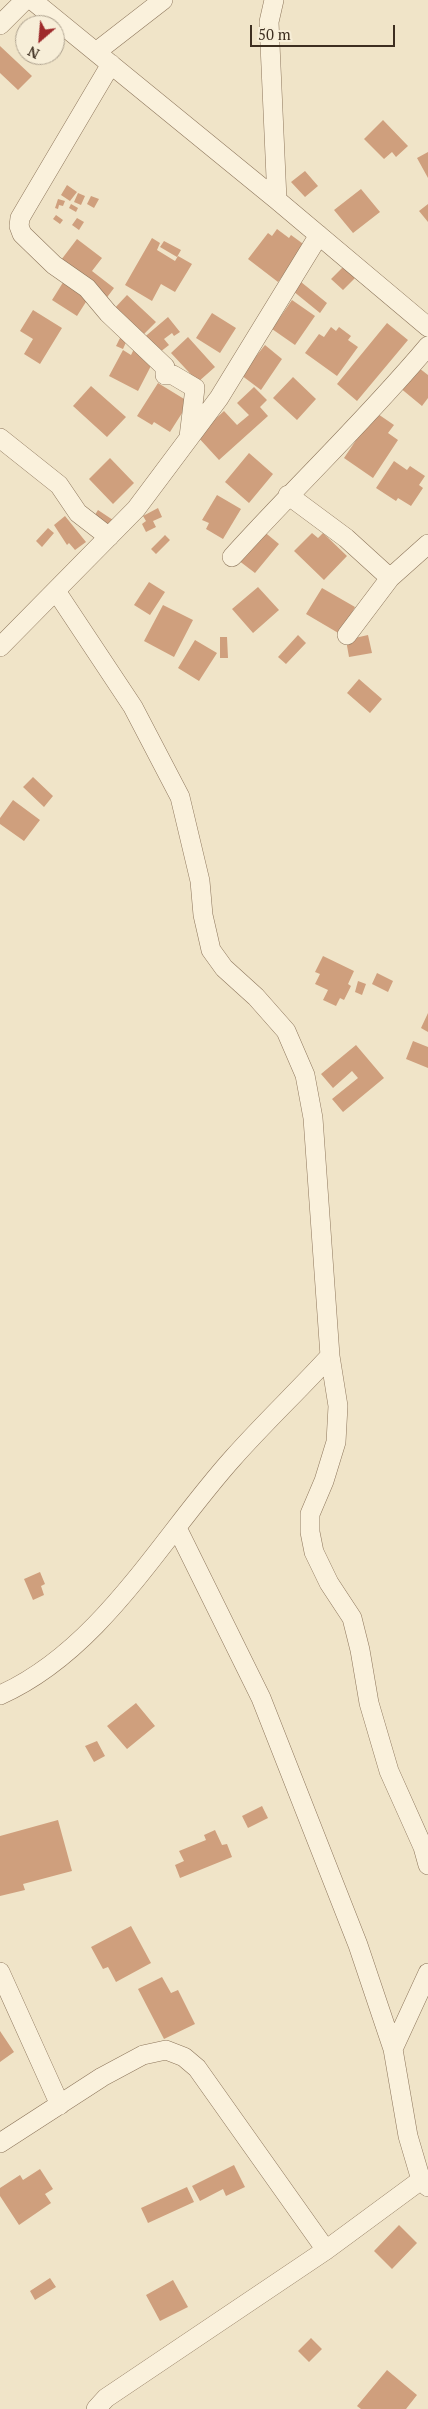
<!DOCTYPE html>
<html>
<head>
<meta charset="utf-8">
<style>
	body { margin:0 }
	#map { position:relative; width:428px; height:2409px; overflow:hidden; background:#f0e4c8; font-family:"PT Serif",serif }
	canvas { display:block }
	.north { position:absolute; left:15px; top:15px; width:50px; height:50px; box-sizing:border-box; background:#f7eed8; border:1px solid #ada18e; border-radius:50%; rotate:207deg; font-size:14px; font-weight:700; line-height:20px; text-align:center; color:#3d2e20 }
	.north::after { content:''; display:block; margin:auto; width:18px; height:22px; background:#9e2a2b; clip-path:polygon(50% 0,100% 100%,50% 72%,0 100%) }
	.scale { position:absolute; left:250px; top:25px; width:145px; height:22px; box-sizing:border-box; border:2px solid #3d2e20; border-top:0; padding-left:6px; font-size:15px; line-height:18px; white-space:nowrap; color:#3d2e20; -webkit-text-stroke:4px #f7eed8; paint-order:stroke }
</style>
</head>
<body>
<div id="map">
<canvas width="428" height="2409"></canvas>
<div class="north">N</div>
<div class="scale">50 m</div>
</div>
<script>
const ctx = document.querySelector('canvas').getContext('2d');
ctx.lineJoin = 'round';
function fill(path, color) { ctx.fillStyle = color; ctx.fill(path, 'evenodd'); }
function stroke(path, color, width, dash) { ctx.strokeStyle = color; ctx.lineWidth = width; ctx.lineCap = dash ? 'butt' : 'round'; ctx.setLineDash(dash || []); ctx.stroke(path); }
const building = new Path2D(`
	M0,46L32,76L18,90L0,73Z
	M383,120L408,146L396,157L392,152L384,159L364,139Z
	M428,152V178L417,158Z
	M305,171L318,186L305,197L291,182Z
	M67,185L77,192L70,201L61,195Z
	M361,189L380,212L353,233L334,210Z
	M78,193L85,196L81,205L74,202Z
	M91,196L99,199L94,208L87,204Z
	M58,199L65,201L63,206L59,205L58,209L55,208Z
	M71,204L78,208L76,212L69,208Z
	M428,204V222L419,211Z
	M56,215L63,220L60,224L53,219Z
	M77,218L84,222L79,230L72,225Z
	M277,229L289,238L291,235L306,246L278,282L248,259L268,233L272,236Z
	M152,238L160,243L157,250L175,261L178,256L192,264L175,292L161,284L152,301L125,285Z
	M77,239L102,258L92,271L114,288L105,300L58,264Z
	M164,241L181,250L177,257L160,247Z
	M343,267L355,278L343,290L331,279Z
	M67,276L91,294L77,316L52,300Z
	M301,282L327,303L320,313L293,291Z
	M127,295L156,322L143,335L112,311Z
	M292,300L315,316L295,345L272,329Z
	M33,310L62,328L40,364L24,354L33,339L20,331Z
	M212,313L236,328L220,353L196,338Z
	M168,317L180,332L174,336L172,333L164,339L169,345L155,356L141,340Z
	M387,323L408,340L357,401L337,384Z
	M331,327L336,331L339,327L351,336L348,340L358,347L337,376L305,353L319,334L324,337Z
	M121,336L127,340L123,349L116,346Z
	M188,337L215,367L198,382L171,353Z
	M265,345L282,359L261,390L241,375Z
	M134,349L154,360L138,391L109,376L123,350L131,355Z
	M419,368L428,375V398L422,406L399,387Z
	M293,377L316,399L297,420L273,398Z
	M158,383L189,402L170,432L154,422L152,425L137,416Z
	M91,386L126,417L107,437L73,406Z
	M254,387L267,400L260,407L268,416L219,460L197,436L224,411L237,425L249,415L237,403Z
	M375,412L394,425L388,433L398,440L373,478L344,458Z
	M249,453L273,474L249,503L225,482Z
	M110,458L134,483L113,504L89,479Z
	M394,461L407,470L410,466L425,476L419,485L423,488L411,506L398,498L396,501L376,488Z
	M217,495L241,509L223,539L206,529L209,523L202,520Z
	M158,508L162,517L153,521L156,527L146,532L142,524L146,521L143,516Z
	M98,510L113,520L106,531L91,521Z
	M65,516L86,542L75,550L69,543L67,545L54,525Z
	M48,528L54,533L42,547L36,541Z
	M262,530L279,544L255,573L238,560Z
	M312,533L318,538L323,533L347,556L324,580L294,551Z
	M165,535L170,540L156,554L151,549Z
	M149,582L165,592L150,615L134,605Z
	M258,587L279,610L253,633L232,609Z
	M322,588L355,607L340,634L306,614Z
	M163,605L193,620L174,657L144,641Z
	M298,635L306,643L286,664L278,657Z
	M368,635L372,653L349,657L346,640Z
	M220,637H227L228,658H220Z
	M195,640L217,653L199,681L178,668Z
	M359,679L382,699L370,713L347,693Z
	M33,777L53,796L44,807L23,787Z
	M13,800L40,820L24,841L0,824V818Z
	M323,956L354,971L348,984L351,986L344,1000L340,998L336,1006L323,1000L328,990L315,984L320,974L315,972Z
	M377,973L393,981L388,992L372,984Z
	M358,981L366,984L362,995L355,992Z
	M428,1013V1032L421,1028Z
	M413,1041L428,1047V1068L406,1059Z
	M356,1045L384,1078L343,1112L332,1099L358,1078L352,1071L333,1088L321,1074Z
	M40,1572L45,1584L41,1586L44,1595L33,1600L24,1579Z
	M136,1703L155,1726L127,1749L107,1726Z
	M97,1741L105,1756L94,1762L85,1746Z
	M262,1806L268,1818L248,1828L242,1816Z
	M58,1820L72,1871L23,1884L25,1890L0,1896V1836Z
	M215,1830L222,1845L227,1844L232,1857L180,1878L175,1865L184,1861L179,1851L206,1840L204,1835Z
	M131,1926L151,1963L116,1982L108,1967L103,1969L91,1947Z
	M162,1977L171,1993L178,1990L195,2024L164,2039L138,1989Z
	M0,2031L14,2052L0,2062Z
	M234,2165L245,2187L226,2196L223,2189L200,2201L192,2186Z
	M40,2169L53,2189L45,2194L51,2203L19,2225L0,2196V2188L20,2175L23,2180Z
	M187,2187L194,2202L148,2223L141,2208Z
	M399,2225L417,2243L392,2269L374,2251Z
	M50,2278L56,2287L35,2300L30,2291Z
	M173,2280L188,2307L160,2321L146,2295Z
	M311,2338L322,2349L309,2362L298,2351Z
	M387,2370L417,2395L406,2409H361L357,2406Z`);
const minor = new Path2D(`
	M32,0L277,200L428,327
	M274,0L269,22L277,200
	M0,25L25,0
	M96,52L163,0
	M111,64L27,206L20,218L19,226L22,234L54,265L87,288L108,313L165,367V375H173L195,388L189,437
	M0,438L59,485L78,513L109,537
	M288,495L346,538L390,578
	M232,557C297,485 366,420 428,346
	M56,591L133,707L180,797L200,881L203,915L211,950L224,968L256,997L286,1031L305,1075L313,1118L330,1356L338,1406L336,1442L324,1481L310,1514V1532L314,1552L329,1583L352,1618L360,1650L369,1703L389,1771L423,1847L428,1865
	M347,635L390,578L428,544
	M0,647L136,509L219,398L319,235
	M177,1528L261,1698L358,1945L393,2049L408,2136L421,2180L428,2187
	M0,1695C101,1650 161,1538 233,1458C264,1423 298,1391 330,1356
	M0,1972L60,2105
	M393,2049L428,1973
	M0,2143L102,2077L143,2055L166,2050L184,2057L197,2068L326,2250
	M96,2409L106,2398L326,2250L421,2180`);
fill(building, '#cf9f7d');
stroke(minor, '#8d765c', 20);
stroke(minor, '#faf1dc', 19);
</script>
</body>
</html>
